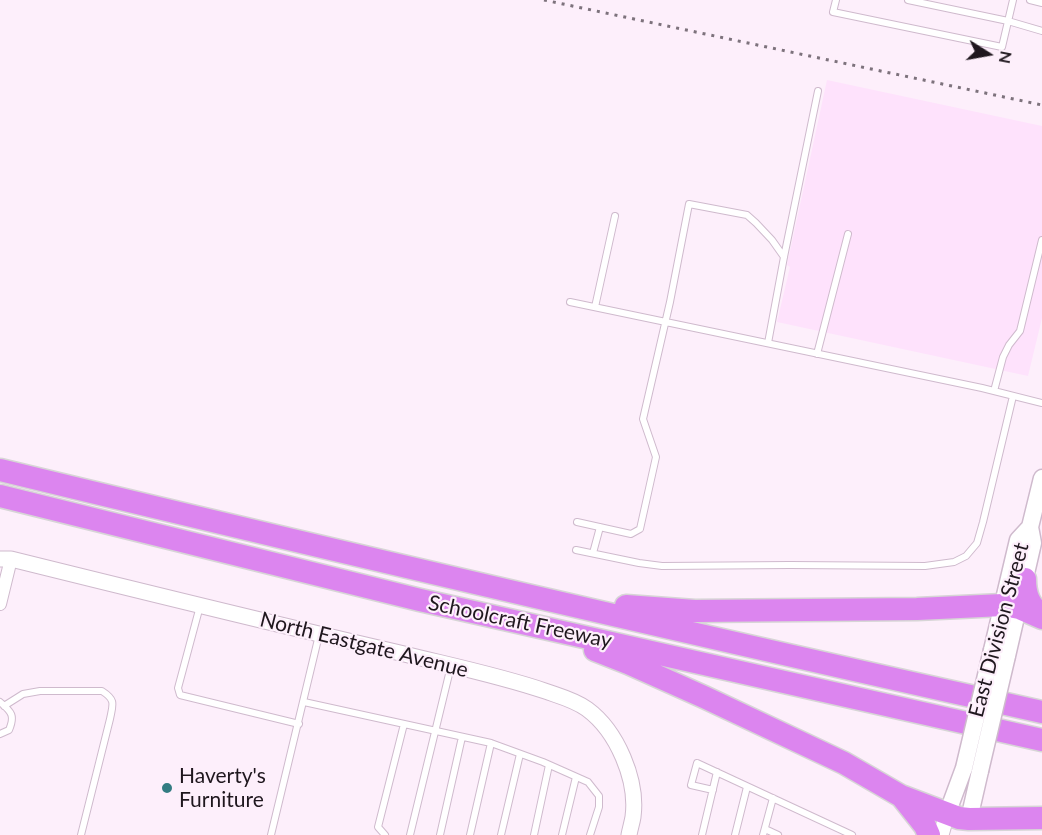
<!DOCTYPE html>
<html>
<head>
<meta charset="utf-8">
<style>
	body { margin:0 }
	#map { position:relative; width:1042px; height:835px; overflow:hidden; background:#fdeffb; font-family:Lato,sans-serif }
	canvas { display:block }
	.north { position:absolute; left:958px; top:24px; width:60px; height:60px; -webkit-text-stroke:4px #fdeffb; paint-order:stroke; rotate:101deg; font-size:16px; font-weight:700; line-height:24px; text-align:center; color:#1f171e }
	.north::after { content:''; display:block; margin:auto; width:21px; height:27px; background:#1f171e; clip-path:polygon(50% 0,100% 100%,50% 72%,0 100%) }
</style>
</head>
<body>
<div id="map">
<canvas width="1042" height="835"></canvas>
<div class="north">N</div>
</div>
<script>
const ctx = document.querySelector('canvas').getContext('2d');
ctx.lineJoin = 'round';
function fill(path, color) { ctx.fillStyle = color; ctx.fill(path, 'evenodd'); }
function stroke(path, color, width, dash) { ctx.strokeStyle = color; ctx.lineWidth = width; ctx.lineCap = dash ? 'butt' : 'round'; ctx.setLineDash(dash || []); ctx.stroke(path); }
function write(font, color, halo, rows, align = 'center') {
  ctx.font = font + ' Lato,sans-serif'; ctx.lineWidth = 4.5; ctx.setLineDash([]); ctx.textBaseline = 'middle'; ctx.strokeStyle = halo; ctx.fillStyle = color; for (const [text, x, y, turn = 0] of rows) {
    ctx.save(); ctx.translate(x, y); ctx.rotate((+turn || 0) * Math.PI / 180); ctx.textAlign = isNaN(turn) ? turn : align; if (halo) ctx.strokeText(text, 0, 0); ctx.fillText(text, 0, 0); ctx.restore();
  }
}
const built = new Path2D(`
	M827,80L1042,126V318L1028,376L777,322L790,267L787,265Z`);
const service = new Path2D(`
	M836,0L833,12L1002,47L1013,0
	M908,0L1008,21L1042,31
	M1030,0L1042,3
	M570,302L982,388L1042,403
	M595,307L615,216
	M768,343L784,257L818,91
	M817,354L848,234
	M994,391L1003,357L1009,345L1020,331L1042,240
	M577,522L631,534L640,529L656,457L643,419L670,302L689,204L747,215L756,223L772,240L784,257
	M576,550L639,563L662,566L790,565L925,566L954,562L966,556L977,543L983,522L1013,396
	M593,553L600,527
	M200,606L178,688L180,695L299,724
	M0,702C12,712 15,716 9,730L0,734
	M304,702L491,743L543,762L588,782L599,796V807L590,835
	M4,706L23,694L40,691H102C116,700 113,704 110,719L81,835
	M713,790L691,785L697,763L852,835
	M765,829L778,835
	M271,835L319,635
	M385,835L378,827L404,724
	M410,835L451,666
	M440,835L462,737
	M470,835L491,743
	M501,835L520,754
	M534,835L549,765
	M562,835L576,777
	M702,835L717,772
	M735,835L747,787
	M763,835L773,798`);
const minor = new Path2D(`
	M0,604L11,559`);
const tertiary = new Path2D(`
	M0,559H11C140,591 270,623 400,653C448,665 498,675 545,691C559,696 575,700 587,709C617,731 638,780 633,817C632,823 630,829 629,835
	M941,835L947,814`);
const secondary = new Path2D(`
	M992,650L1018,540L1030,527
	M1007,656L1033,543L1030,527L1042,478
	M947,814L964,768
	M969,819L980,771`);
const motorway = new Path2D(`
	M0,470C347,554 694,635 1042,712
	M0,496L420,600L1042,740
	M1025,579C1025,594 1029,606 1042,615
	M626,606L695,611L917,609L1003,605L1019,608L1042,618
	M595,650L628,663L704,697L844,763L901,796L959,818L969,819L1042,818
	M902,797L925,826L929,835`);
const rail = new Path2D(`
	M544,0L1042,105`);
const secondaryBridge = new Path2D(`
	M964,768L992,650
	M980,771L1007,656`);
const markers = [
	[167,788,6,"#337c82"]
];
const streetNames = [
	["Schoolcraft Freeway",520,622,12],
	["East Division Street",999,630,-75],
	["North Eastgate Avenue",364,645,14]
];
const poiNames = [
	["Haverty's",179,776],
	["Furniture",179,800]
];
fill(built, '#fee2fc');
stroke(service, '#cfbacd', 8);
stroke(minor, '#cfbacd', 14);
stroke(tertiary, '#cfbacd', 17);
stroke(secondary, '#cfbacd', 19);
stroke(motorway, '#d7d5d6', 25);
stroke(service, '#fff', 6);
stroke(minor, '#fff', 12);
stroke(tertiary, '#fff', 15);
stroke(secondary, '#fff', 16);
stroke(motorway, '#dc85ef', 22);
stroke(rail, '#7d727c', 3, [3, 6]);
stroke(secondaryBridge, '#cfbacd', 19, []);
stroke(secondaryBridge, '#fff', 16);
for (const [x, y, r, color] of markers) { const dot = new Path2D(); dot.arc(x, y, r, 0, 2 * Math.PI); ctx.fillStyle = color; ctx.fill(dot); stroke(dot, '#fdeffb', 2); }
write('21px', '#1f171e', '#fdeffb', streetNames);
write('21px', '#1f171e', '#fdeffb', poiNames, 'left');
</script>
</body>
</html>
